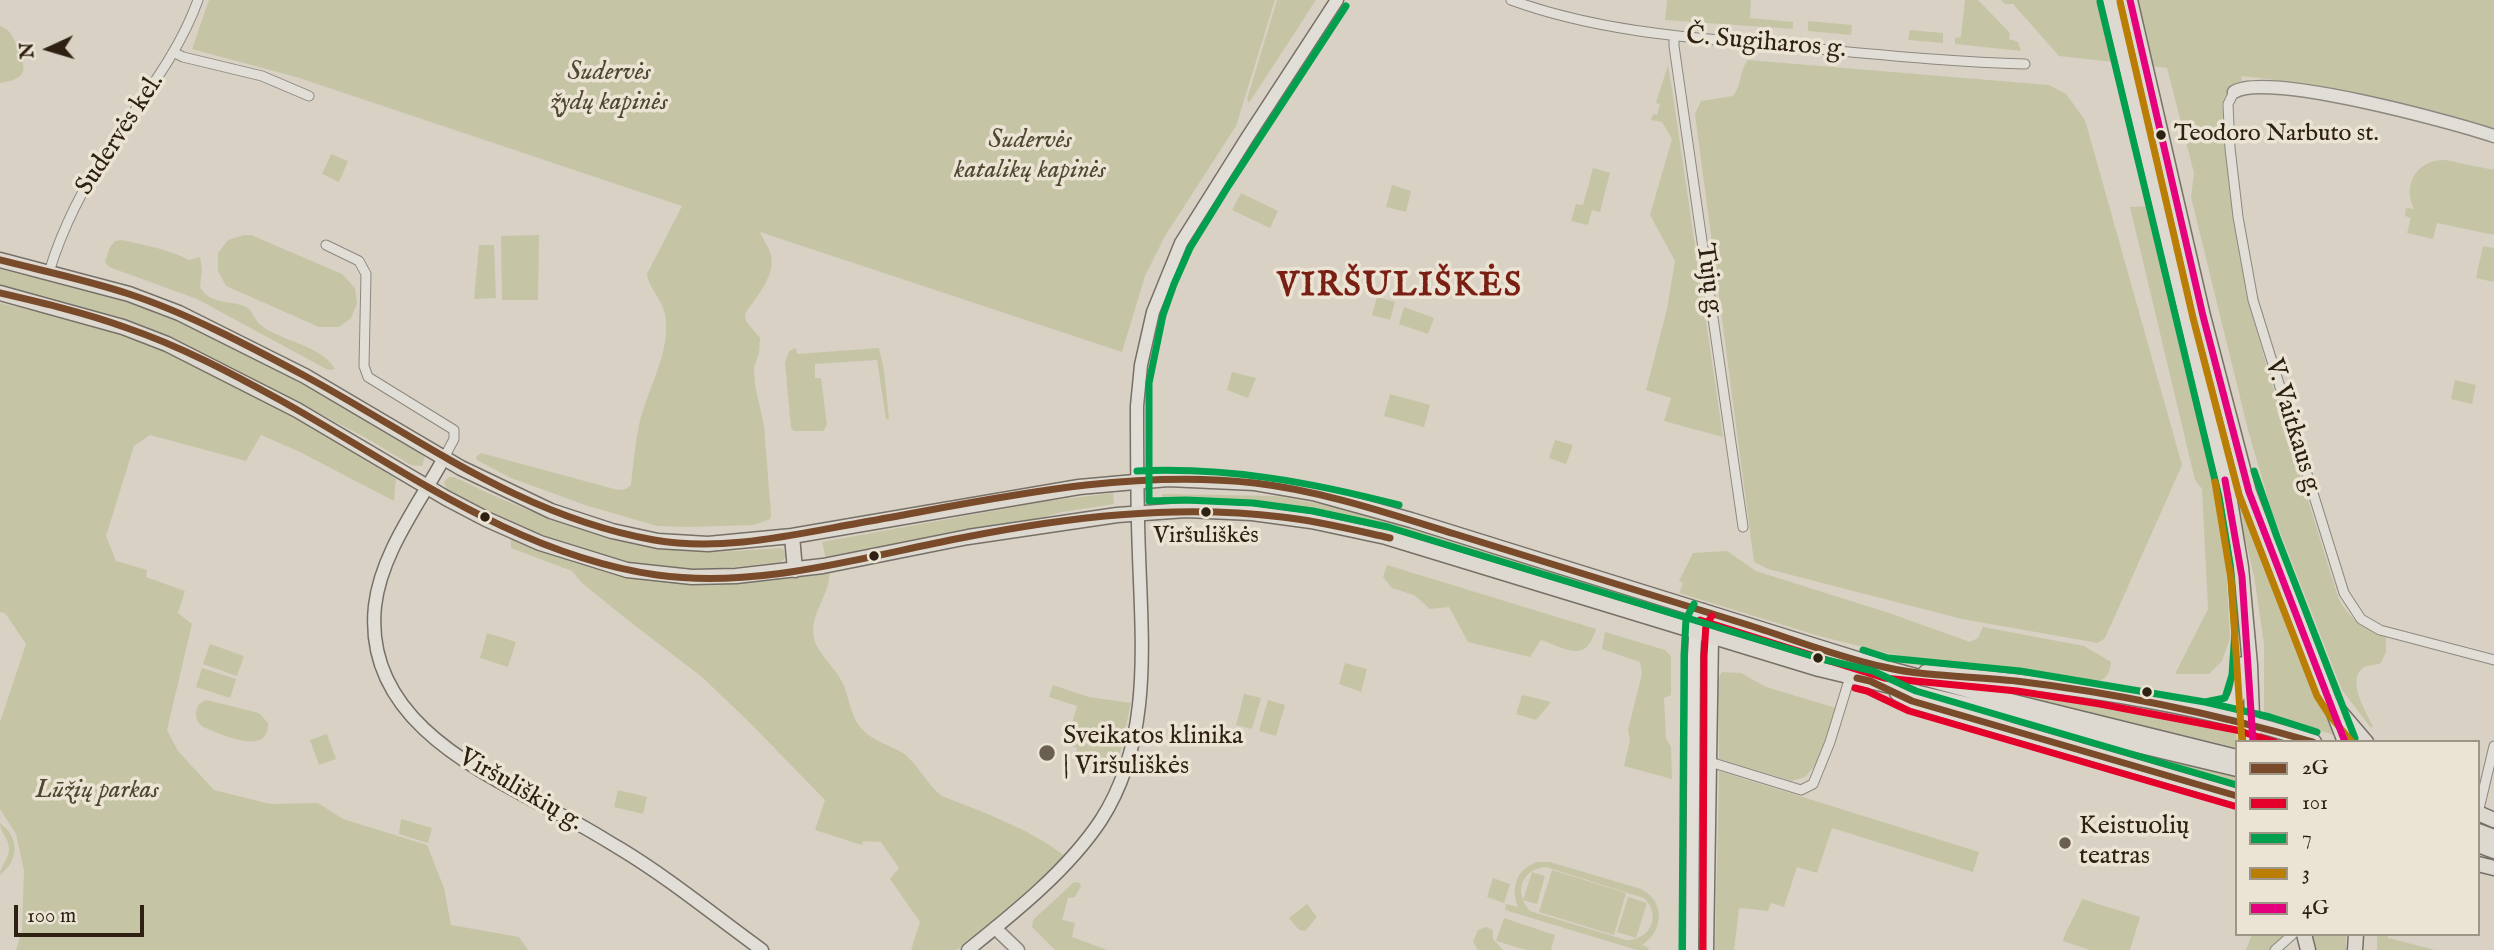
<!DOCTYPE html>
<html>
<head>
<meta charset="utf-8">
<style>
	body { margin:0 }
	#map { position:relative; width:2494px; height:950px; overflow:hidden; background:#d8d1c4; font-family:"IM FELL English",serif }
	canvas { display:block }
	.legend { position:absolute; left:2235px; top:740px; width:245px; height:196px; box-sizing:border-box; background:#ebe3d3; border:2px solid #9f9586; margin:0; padding:9px 12px; list-style:none; font-size:21px; color:#2e2112 }
	.legend li { display:flex; align-items:center; gap:14px; height:35px }
	.legend b { width:35px; border:2px solid #9f9586 }
	.north { position:absolute; left:14px; top:14px; width:70px; height:70px; -webkit-text-stroke:5px #ebe3d3; paint-order:stroke; rotate:266deg; font-size:19px; font-weight:700; line-height:28px; text-align:center; color:#2e2112 }
	.north::after { content:''; display:block; margin:auto; width:24px; height:32px; background:#2e2112; clip-path:polygon(50% 0,100% 100%,50% 72%,0 100%) }
	.scale { position:absolute; left:14px; top:905px; width:130px; height:32px; box-sizing:border-box; border:4px solid #2e2112; border-top:0; padding-left:9px; font-size:21px; line-height:24px; white-space:nowrap; color:#2e2112; -webkit-text-stroke:5px #ebe3d3; paint-order:stroke }
</style>
</head>
<body>
<div id="map">
<canvas width="2494" height="950"></canvas>
<ul class="legend">
<li><b style="height:9px;background:#7a4b2a"></b>2G</li>
<li><b style="height:9px;background:#e4002b"></b>101</li>
<li><b style="height:9px;background:#029f4e"></b>7</li>
<li><b style="height:9px;background:#bb7e05"></b>3</li>
<li><b style="height:9px;background:#e5007d"></b>4G</li>
</ul>
<div class="north">N</div>
<div class="scale">100 m</div>
</div>
<script>
const ctx = document.querySelector('canvas').getContext('2d');
ctx.lineJoin = 'round';
function fill(path, color) { ctx.fillStyle = color; ctx.fill(path, 'evenodd'); }
function stroke(path, color, width, dash) { ctx.strokeStyle = color; ctx.lineWidth = width; ctx.lineCap = dash ? 'butt' : 'round'; ctx.setLineDash(dash || []); ctx.stroke(path); }
function write(font, color, halo, rows, align = 'center') {
  ctx.font = font + ' "IM FELL English",serif'; ctx.lineWidth = 7; ctx.setLineDash([]); ctx.textBaseline = 'middle'; ctx.strokeStyle = halo; ctx.fillStyle = color; for (const [text, x, y, turn = 0] of rows) {
    ctx.save(); ctx.translate(x, y); ctx.rotate((+turn || 0) * Math.PI / 180); ctx.textAlign = isNaN(turn) ? turn : align; if (halo) ctx.strokeText(text, 0, 0); ctx.fillText(text, 0, 0); ctx.restore();
  }
}
const green = new Path2D(`
	M209,0H1275L1236,126L1165,236L1145,276L1122,352L760,232C763,239 768,246 770,252C778,274 756,297 745,314L746,321L760,338L759,353L754,368L755,385L764,426L771,514L770,519L754,525L688,527L657,526L585,505L511,478L477,460L476,457L481,453L618,490L626,489L631,485C633,465 635,445 639,425C647,389 672,351 665,314C662,299 649,289 647,274L682,206L296,77L192,49Z
	M1277,0H1316L1249,103L1247,99Z
	M1667,0H1751L1750,18L1793,22V29L1665,20Z
	M1965,0H1978L2010,33L2009,39L2018,42L2021,51L1955,44V38L1961,37Z
	M2001,0H2494V128C2411,104 2325,85 2242,76L2241,82C2231,88 2226,93 2222,104L2229,188L2248,300L2269,374L2338,597C2348,618 2364,629 2386,637V652L2381,663C2375,666 2364,664 2360,671C2349,684 2366,713 2373,726L2371,728L2342,690L2271,509L2248,430L2191,197L2194,173L2167,68L2140,65L2192,295L2235,466L2257,535L2335,735L2264,714V644L2254,576L2132,64L2059,56L2013,4H2005Z
	M1808,21L1852,25L1851,35L1808,31Z
	M0,26C11,30 13,37 18,48C27,70 27,79 0,83Z
	M1910,30L1943,33V43L1908,40Z
	M1748,60L2049,85L2066,94L2085,120L2182,465L2105,638L2098,643L1962,619L1768,569L1754,562L1695,114L1701,101L1733,96C1742,85 1739,71 1748,60Z
	M1668,65L1671,82L1723,437L1664,421L1671,398L1646,390L1667,309L1675,261L1650,215L1672,139L1662,122L1651,120L1653,114L1657,115L1660,104L1656,103Z
	M331,154L348,161L339,182L322,174Z
	M2445,160L2494,170V235L2437,223L2433,239L2407,233L2411,218L2405,216L2406,208L2414,209C2402,185 2417,159 2445,160Z
	M1593,168L1610,173L1600,212L1592,210L1588,225L1571,221L1576,204L1583,205Z
	M1392,185L1411,191L1406,212L1386,207Z
	M1241,193L1278,211L1270,228L1232,210Z
	M2150,206L2217,483L2226,564L2230,638L2222,661L2209,674H2175L2208,609L2202,489L2195,480L2130,207Z
	M244,235H251L342,274L355,288L357,304L351,318L339,327H319L226,286L218,271V253L228,240Z
	M539,235L538,300H502L501,236Z
	M121,240C144,245 169,249 189,260L200,257L202,269L200,287C211,306 231,299 248,308C253,313 256,322 262,326C281,341 323,346 335,369L328,370L197,299L109,267L105,262L110,247L115,241Z
	M479,245H494L496,298L474,299Z
	M2483,246L2494,248V282L2476,278Z
	M0,269L138,304L234,345L422,453L425,456L422,466L411,465L368,439L233,368L179,343L123,321L54,300L0,287Z
	M1377,297L1395,302L1390,320L1372,315Z
	M0,303L42,313L49,311L117,331L156,346L304,420L396,479L394,501L300,452L261,435L246,461L150,435L134,446L106,536L116,561L147,570L146,577L185,591L178,613L192,624L167,730L178,751L214,790L270,804L318,803L343,819L427,845L444,888L451,925L519,937L528,950H16L22,930L24,871L16,834L0,809V722L26,644L5,613L0,612Z
	M1404,307L1434,318L1428,334L1399,324Z
	M796,348L797,354L879,348L884,371L889,419H886L877,360L815,364V378H821L827,425L823,431H794L791,428L785,363L789,351Z
	M1232,372L1256,378L1248,398L1227,390Z
	M2455,380L2476,385L2472,404L2451,399Z
	M1390,394L1430,405L1424,427L1384,416Z
	M1555,440L1573,445L1566,464L1549,458Z
	M449,477H454C537,517 612,546 705,551C730,553 756,549 781,548L786,552L787,556L781,562C739,566 694,574 652,568C583,559 507,526 447,490L444,482Z
	M1113,493L1114,504L1062,512L1025,522L826,559L822,542L1048,501Z
	M1162,494L1277,496L1375,514L1672,607L1671,618L1412,539L1163,505Z
	M511,537C570,560 627,580 691,583L829,569C832,591 814,608 813,630C813,651 832,663 841,680C849,693 849,715 862,729C873,741 889,745 903,753C918,764 927,785 942,796C985,813 1028,828 1065,856L1032,888L962,947L956,950H911L920,922L890,879L899,868L881,842L863,841L862,845L815,830L825,800L750,723L702,677L629,621L582,583L572,571L511,548Z
	M1727,551L1756,571L1889,613L1970,642L1978,638L1983,627L2084,646L2111,662C2110,671 2108,678 2099,681L1966,667L1891,654L1819,636L1679,593L1683,583L1679,581L1693,553Z
	M1387,565L1596,629C1586,664 1567,649 1541,640L1530,657L1468,642L1449,607L1430,609L1414,595L1392,588L1383,577Z
	M1605,632L1665,650L1671,656V695L1664,698L1666,738L1671,747L1672,779L1624,766L1630,740L1628,730L1642,674L1640,662L1602,649Z
	M487,633L516,642L508,667L480,658Z
	M210,644L244,656L237,676L203,664Z
	M1345,663L1367,669L1361,692L1339,684Z
	M1700,667L1704,806L1702,950H1699Z
	M202,668L236,679L230,698L196,687Z
	M1722,672L1741,673L1766,687L1836,708L1818,762L1805,777L1792,781L1719,759L1718,679Z
	M1968,684L2062,695L2236,725L2237,748Z
	M1053,685L1089,697L1131,703L1116,772L1074,761L1077,748L1066,744L1077,706L1049,697Z
	M1244,694L1261,698L1252,729L1236,725Z
	M1522,695L1551,702L1536,720L1516,714Z
	M206,700L259,713L268,723C269,758 221,734 203,727C195,721 194,713 199,704Z
	M1268,700L1285,705L1276,736L1259,731Z
	M2026,725L2237,776V784L2154,763Z
	M327,734L336,759L319,765L310,740Z
	M1719,771L1979,852L1973,872L1832,828L1817,873L1797,867L1784,907L1771,903L1768,911L1741,908L1739,909L1734,950H1715Z
	M618,790L647,797L643,814L614,807Z
	M401,819L432,828L428,843L399,834Z
	M0,823C20,838 19,860 0,875C0,865 9,860 9,849C9,838 0,833 0,823Z
	M1537,862H1550L1641,889C1665,901 1664,931 1642,945L1649,948L1648,950H1637L1505,910L1506,904L1518,907C1510,887 1517,869 1537,862ZM1546,867L1644,898C1662,915 1650,941 1626,940L1530,911C1514,894 1520,869 1546,867Z
	M1552,870L1626,893L1614,935L1539,912Z
	M1532,872L1545,876L1537,904L1523,900Z
	M1493,878L1510,884L1504,903L1487,897Z
	M1074,882L1080,883L1081,886L1075,897L1068,898L1062,920L1075,923L1072,937L1107,950H1055L1032,927L1033,920Z
	M1628,897L1647,903L1636,938L1617,932Z
	M2082,899L2140,917L2130,950H2090L2063,941C2066,929 2077,913 2082,899Z
	M1307,904L1317,917L1305,931L1299,930L1289,918Z
	M1504,918L1555,935L1551,950H1526L1496,941Z
	M1486,927L1493,930V939L1503,950H1478L1473,942L1478,930Z
	M2252,934H2289L2271,950H2246Z
	M2312,934H2346V950H2315Z
	M2377,934H2388V938L2435,950H2377Z`);
const minor = new Path2D(`
	M1511,0C1599,32 1693,38 1785,46C1865,53 1945,62 2025,64
	M1674,36V46L1743,527
	M175,53L183,57L262,76L309,96
	M2234,92L2228,104L2230,148L2238,217L2253,300L2344,593L2361,619L2380,630L2494,660
	M326,245L359,261L366,274L364,366L368,377L454,430V439L444,458
	M49,272C63,226 86,182 113,142C144,96 179,53 198,0
	M1710,762L1801,790L1813,784L1830,742L1850,677
	M2478,813L2494,746
	M2275,950L2293,934`);
const tertiary = new Path2D(`
	M2234,92C2266,71 2452,122 2494,136
	M995,928L1018,950`);
const secondary = new Path2D(`
	M444,458C419,504 381,553 375,606C363,719 477,770 559,814C580,824 599,836 619,848C669,878 715,916 762,950
	M968,950C1014,913 1068,870 1101,820C1152,741 1142,645 1139,555C1137,506 1137,456 1137,406L1141,365L1153,312L1181,243L1247,138L1337,0
	M1692,950L1694,656L1696,621L1703,610L1712,637L1707,950`);
const primary = new Path2D(`
	M2110,0L2229,495L2241,567L2250,665L2253,742
	M2130,0L2203,316L2249,492L2345,742
	M0,260L129,294L179,313L305,376L461,468L551,511L612,531L658,541L708,544L792,536L1079,487L1168,479L1255,483L1313,493L1411,520L1886,668L1986,695L2237,757
	M0,293L123,327L167,344L297,410L446,498L486,519L540,543L627,570L692,577L736,576L823,566L968,537L1117,515L1186,510L1252,513L1311,521L1386,537L1819,669L2237,769
	M792,536L795,570
	M1926,672C2055,684 2190,701 2314,742
	M1897,693L1912,701L2237,796
	M2336,707L2366,742
	M2210,712C2241,710 2240,690 2243,664
	M2478,813L2494,820
	M2478,831L2494,837
	M2478,845L2494,851
	M2478,864L2494,868
	M2304,934L2308,950
	M2355,950L2356,934`);
const bus1 = new Path2D(`
	M0,260C43,271 87,280 129,294C187,313 251,347 305,376C421,439 520,516 654,540C721,552 792,535 859,523C989,500 1123,468 1255,483C1323,491 1390,514 1455,534C1552,564 1648,594 1745,624C1790,638 1837,657 1884,667C1926,677 1973,676 2016,681C2117,693 2216,714 2313,742
	M0,293C43,303 86,313 127,328C180,346 231,373 280,400C400,467 516,555 657,575C759,589 862,557 961,538C1066,517 1175,504 1282,517C1319,521 1354,530 1390,538
	M1857,678L1870,681L1912,701L2237,796`);
const bus2 = new Path2D(`
	M1700,620L1884,678L2017,691L2100,704L2236,730L2275,742
	M1855,688L1867,691L1909,711L2234,806
	M1703,950L1704,656L1706,624L1712,616`);
const bus3 = new Path2D(`
	M1346,6L1229,185L1190,248L1174,284L1163,315L1149,383V501L1186,500L1253,503L1313,511L1388,527L1822,659L1873,671L1916,691L2237,785
	M1137,471C1229,467 1310,482 1399,505
	M2254,471L2277,537L2355,738
	M1863,650L1888,658L2020,671L2205,702L2225,698L2232,675L2235,631L2230,564L2219,497L2100,2
	M2205,702L2270,717L2317,732
	M1682,950L1684,655L1686,619L1694,604`);
const bus4 = new Path2D(`
	M2120,2L2193,318L2239,495L2317,696L2330,716L2352,742
	M2215,482L2231,579L2242,742`);
const bus5 = new Path2D(`
	M2130,0L2203,316L2249,492L2345,742
	M2225,480L2242,577L2253,742`);
const markers = [
	[2161,135,6,"#2e2112"],
	[1206,512,6,"#2e2112"],
	[485,517,6,"#2e2112"],
	[874,556,6,"#2e2112"],
	[1818,658,6,"#2e2112"],
	[2147,692,6,"#2e2112"],
	[1047,753,9,"#6a5f50"],
	[2065,843,7,"#6a5f50"]
];
const busNames = [
	["Teodoro Narbuto st.",2174,135],
	["Viršuliškės",1206,537,"center"]
];
const streetNames = [
	["Č. Sugiharos g.",1766,44,5],
	["Sudervės kel.",121,135,-57],
	["Tujų g.",1708,281,82],
	["V. Vaitkaus g.",2292,428,73],
	["Viršuliškių g.",520,791,30]
];
const parkNames = [
	["Sudervės",609,74],
	["žydų kapinės",609,104],
	["Sudervės",1030,142],
	["katalikų kapinės",1030,172],
	["Lūžių parkas",97,792]
];
const poiNames = [
	["Sveikatos klinika",1063,738],
	["| Viršuliškės",1063,768],
	["Keistuolių",2079,828],
	["teatras",2079,858]
];
const districtNames = [
	["VIRŠULIŠKĖS",1400,288]
];
fill(green, '#c5c5a6');
stroke(minor, '#8d887f', 11);
stroke(tertiary, '#8d887f', 15);
stroke(secondary, '#767067', 15);
stroke(primary, '#767067', 17);
stroke(minor, '#e1ded8', 9);
stroke(tertiary, '#e1ded8', 12);
stroke(secondary, '#e1ded8', 12);
stroke(primary, '#ddd9d1', 14);
stroke(bus1, '#7a4b2a', 7);
stroke(bus2, '#e4002b', 7);
stroke(bus3, '#029f4e', 7);
stroke(bus4, '#bb7e05', 7);
stroke(bus5, '#e5007d', 7);
for (const [x, y, r, color] of markers) { const dot = new Path2D(); dot.arc(x, y, r, 0, 2 * Math.PI); ctx.fillStyle = color; ctx.fill(dot); stroke(dot, '#ebe3d3', 2.5); }
write('24px', '#2e2112', '#ebe3d3', busNames, 'left');
write('26px', '#2e2112', '#ebe3d3', streetNames);
write('italic 26px', '#504831', '#ebe3d3', parkNames);
write('26px', '#2e2112', '#ebe3d3', poiNames, 'left');
ctx.letterSpacing = '2px';
write('bold 33px', '#7a1f14', '#ebe3d3', districtNames);
ctx.letterSpacing = '0px';
</script>
</body>
</html>
